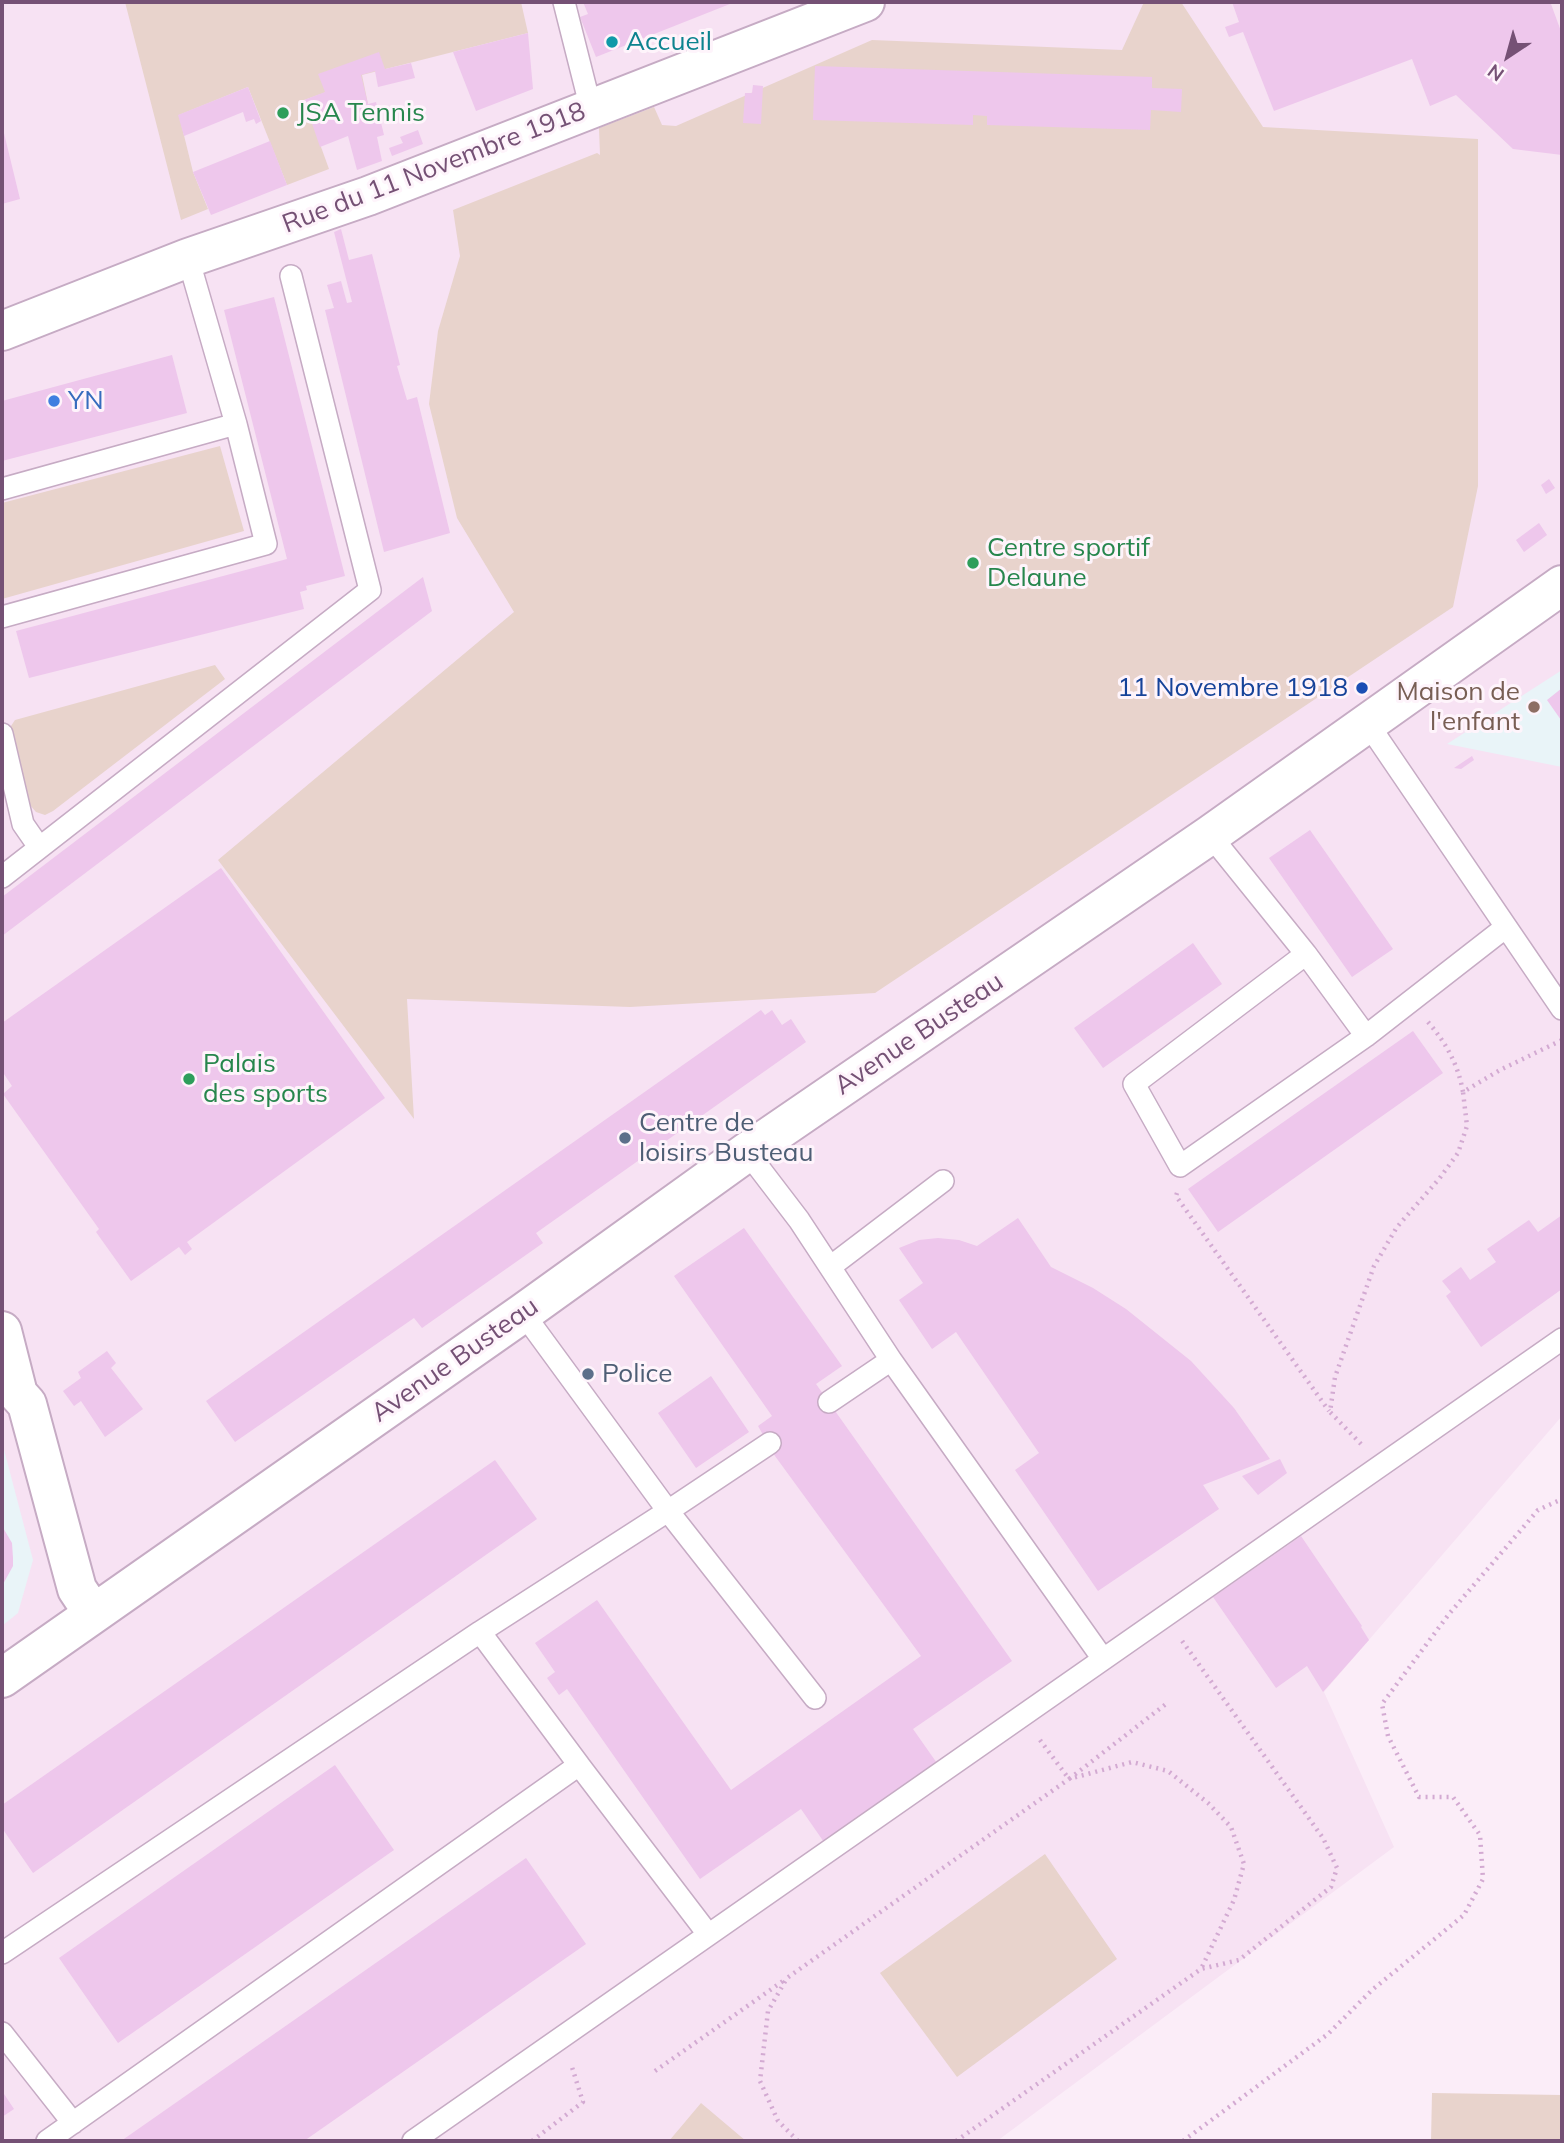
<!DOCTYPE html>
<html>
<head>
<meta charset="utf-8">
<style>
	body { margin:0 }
	#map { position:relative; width:1564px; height:2143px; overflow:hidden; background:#fbedf8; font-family:Mulish,sans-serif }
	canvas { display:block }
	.frame { position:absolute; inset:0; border:4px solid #755175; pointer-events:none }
	.north { position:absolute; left:1473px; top:21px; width:70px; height:70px; -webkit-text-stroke:5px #fef4fb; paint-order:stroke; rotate:216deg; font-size:19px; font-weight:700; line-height:28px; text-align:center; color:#755175 }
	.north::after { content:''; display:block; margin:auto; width:24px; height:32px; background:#755175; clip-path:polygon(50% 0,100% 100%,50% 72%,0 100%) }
</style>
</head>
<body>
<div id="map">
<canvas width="1564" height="2143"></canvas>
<div class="frame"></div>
<div class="north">N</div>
</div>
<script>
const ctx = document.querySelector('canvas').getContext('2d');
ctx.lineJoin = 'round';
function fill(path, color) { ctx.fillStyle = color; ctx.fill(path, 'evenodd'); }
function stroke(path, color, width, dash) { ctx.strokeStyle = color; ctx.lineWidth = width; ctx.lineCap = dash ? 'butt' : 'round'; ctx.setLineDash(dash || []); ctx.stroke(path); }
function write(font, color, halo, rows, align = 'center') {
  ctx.font = font + ' Mulish,sans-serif'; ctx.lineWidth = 6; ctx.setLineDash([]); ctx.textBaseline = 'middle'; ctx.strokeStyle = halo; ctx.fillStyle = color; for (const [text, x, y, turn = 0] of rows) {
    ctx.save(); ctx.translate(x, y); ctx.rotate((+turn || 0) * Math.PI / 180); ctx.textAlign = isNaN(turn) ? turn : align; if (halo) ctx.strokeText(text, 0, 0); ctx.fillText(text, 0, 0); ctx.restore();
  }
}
const residential = new Path2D(`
	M2,2H1562V1416L1324,1692L1394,1847L997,2141H2Z`);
const education = new Path2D(`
	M1562,670V767L1447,744Z
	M2,1442L33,1560L18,1613L2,1626Z`);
const green = new Path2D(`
	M125,2H521L528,33L362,75L368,104L335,89L304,100L329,169L287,185L248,87L179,115L193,172L208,209L181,220Z
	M1144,2H1181L1263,127L1478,139V486L1453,607L875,993L630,1007L407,999L414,1119L218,860L514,612L457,518L429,404L438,331L460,256L453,210L597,153L600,155L599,128L654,107L662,125L676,126L872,40L1122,50Z
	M220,446L244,531L2,599V503Z
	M215,665L225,679L53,811L45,815L36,812L30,805L9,729L15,720Z
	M1045,1854L1117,1959L957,2077L880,1973Z
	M1432,2093L1562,2095V2141H1431Z
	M701,2103L746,2141H669Z`);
const building = new Path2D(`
	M583,2H735L596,57L580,17L588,14Z
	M1232,2H1555L1551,4L1562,34V155L1513,149L1456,95L1430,106L1412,59L1274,111L1243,32L1229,37L1225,27L1239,22Z
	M528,33L533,89L476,111L453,52Z
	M379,52L385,69L411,63L415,78L378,87L375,71L361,75L368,104L376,102L384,135L377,137L382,161L357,170L348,136L320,147L304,100L325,92L318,74Z
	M815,66L1152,77V88L1182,89L1181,112L1151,110L1150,130L987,125V116L973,115V125L813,120Z
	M753,85L763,86L761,124L743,123L745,93H752Z
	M248,87L261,121L256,124L254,119L246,122L243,112L184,136L178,115Z
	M3,129L20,199L2,204V130Z
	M418,130L423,144L392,156L389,148L403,143L400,137Z
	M270,141L287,185L211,215L193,172Z
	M341,229L349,260L372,254L400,365L397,366L407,400L417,397L450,533L384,552L325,310L334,308L327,285L341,281L347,303L352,302L334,232Z
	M274,297L345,576L306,586L307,590L300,592L304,609L29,678L16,631L287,559L224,310Z
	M172,355L187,413L2,461V401Z
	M1549,479L1555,488L1546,494L1541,485Z
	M1539,523L1547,535L1524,552L1516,540Z
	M423,577L432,611L2,936V897Z
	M1562,688V719L1561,720L1547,700Z
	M1472,756L1474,760L1461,769L1454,768Z
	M1310,830L1393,949L1352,977L1269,858Z
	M221,868L385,1098L187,1242L192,1249L185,1255L179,1247L131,1281L96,1232L99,1229L3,1094L12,1086L2,1071V1023Z
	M1193,943L1222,984L1103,1068L1074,1028Z
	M761,1010L765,1015L772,1010L782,1025L791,1019L806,1042L536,1233L543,1243L422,1328L414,1318L235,1442L206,1401Z
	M1413,1031L1443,1073L1218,1232L1188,1189Z
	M1562,1215V1289L1481,1347L1446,1296L1451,1292L1442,1281L1461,1267L1470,1280L1496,1262L1487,1249L1529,1220L1538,1232Z
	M1018,1218L1051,1267L1093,1288L1126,1309L1191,1361L1234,1408L1270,1459L1203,1485L1219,1509L1098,1591L1015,1470L1039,1453L956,1332L932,1349L899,1300L923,1283L899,1248L919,1240L938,1238L959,1240L977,1246Z
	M744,1228L842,1366L816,1384L1012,1661L913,1729L939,1766L826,1845L801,1809L700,1879L567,1689L559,1695L547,1678L555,1672L535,1643L597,1600L731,1790L921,1656L775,1456L758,1426L772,1416L674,1276Z
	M107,1351L116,1363L111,1368L143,1409L105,1437L81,1401L74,1406L63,1391L81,1378L78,1372Z
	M711,1376L749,1432L696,1468L658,1413Z
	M1280,1459L1287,1473L1258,1495L1242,1476Z
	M495,1460L537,1519L33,1873L2,1828V1805Z
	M2,1526L12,1543L13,1558V1566L2,1586Z
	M1301,1536L1362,1626L1361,1627L1369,1640L1323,1692L1307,1666L1276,1688L1213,1597Z
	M335,1765L394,1850L118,2043L59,1958Z
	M526,1858L586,1944L304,2141H121Z
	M2,2091L14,2109L2,2117Z`);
const path = new Path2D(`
	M1428,1022C1446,1043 1458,1064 1463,1092
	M1177,1193L1176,1196L1329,1411
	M1361,1444L1330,1412L1335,1377L1374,1266L1397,1227L1439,1179L1458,1153L1467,1126L1463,1092L1500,1070L1562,1040
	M1040,1740L1069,1779L1166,1704
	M655,2071L783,1981
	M532,2141L583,2102L571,2064
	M798,2141L778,2121L760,2081L768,2011L787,1978L1069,1779L1132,1762L1168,1771L1208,1803L1231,1827L1244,1864L1234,1900L1201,1969
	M956,2141L1201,1969L1239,1960L1331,1887L1337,1868L1323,1838L1180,1638
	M1183,2141L1328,2034L1372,1990L1464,1915L1483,1879L1480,1835L1453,1797H1419L1388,1736L1382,1704L1449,1614L1538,1510L1562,1499`);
const lane = new Path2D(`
	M564,2L591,109
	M2,489L236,424
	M2,617L266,544L236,424L188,258
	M1368,724L1562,1009
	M2,734L23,824L39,847
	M1210,835L1306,954
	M2,877L370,590L291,276
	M1366,1036L1306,954L1134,1084L1180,1166L1366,1036L1506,927
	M747,1152L799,1220L891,1360L1103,1659
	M830,1267L943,1181
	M523,1313L668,1511L770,1443
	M829,1402L891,1360
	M579,1765L480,1632L668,1511L815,1698
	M2,1953L480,1632
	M2,2033L73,2123
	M47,2141L579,1765L708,1934
	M413,2141L1562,1339`);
const street = new Path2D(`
	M2,331L188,258L368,196L865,2
	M2,1331L18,1394L27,1404L77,1589L93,1613
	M2,1678L523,1313L747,1152L1210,835L1562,585`);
const markers = [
	[612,42,7,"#0f9aa8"],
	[283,113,7,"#2e9e5b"],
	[54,401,7,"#3f7fe0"],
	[973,563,7,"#2e9e5b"],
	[1362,688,7,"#1a4fb4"],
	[1534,707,7,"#8d6e63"],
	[189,1079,7,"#2e9e5b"],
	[625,1138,7,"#5c6f8a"],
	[588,1374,7,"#5c6f8a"]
];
const cultureNames = [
	["Accueil",626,42]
];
const leisureNames = [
	["JSA Tennis",297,113],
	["Centre sportif",987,548],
	["Delaune",987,578],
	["Palais",203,1064],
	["des sports",203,1094]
];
const streetNames = [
	["Rue du 11 Novembre 1918",434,168,-21],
	["Avenue Busteau",919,1034,-34],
	["Avenue Busteau",455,1360,-35]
];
const shopNames = [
	["YN",68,401]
];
const transitNames = [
	["11 Novembre 1918",1348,688]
];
const educationNames = [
	["Maison de",1520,692],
	["l'enfant",1520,722]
];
const serviceNames = [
	["Centre de",639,1123],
	["loisirs Busteau",639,1153],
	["Police",602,1374]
];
fill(residential, '#f7e2f3');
fill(education, '#e9f4f8');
fill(green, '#e8d3cc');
fill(building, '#eec7ec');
stroke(lane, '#c6abc4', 24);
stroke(street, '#c6abc4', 42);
stroke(path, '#d3aad2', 4.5, [2, 5]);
stroke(lane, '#fff', 21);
stroke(street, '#fff', 38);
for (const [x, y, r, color] of markers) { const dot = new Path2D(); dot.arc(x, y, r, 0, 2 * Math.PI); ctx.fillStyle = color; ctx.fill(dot); stroke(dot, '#fef4fb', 2.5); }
write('26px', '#0d838f', '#fef4fb', cultureNames, 'left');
write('26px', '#27864d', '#fef4fb', leisureNames, 'left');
write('26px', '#755175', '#fef4fb', streetNames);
write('26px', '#366cbe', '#fef4fb', shopNames, 'left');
write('26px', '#164399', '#fef4fb', transitNames, 'right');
write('26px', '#785e54', '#fef4fb', educationNames, 'right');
write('26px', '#4e5e75', '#fef4fb', serviceNames, 'left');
</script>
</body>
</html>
